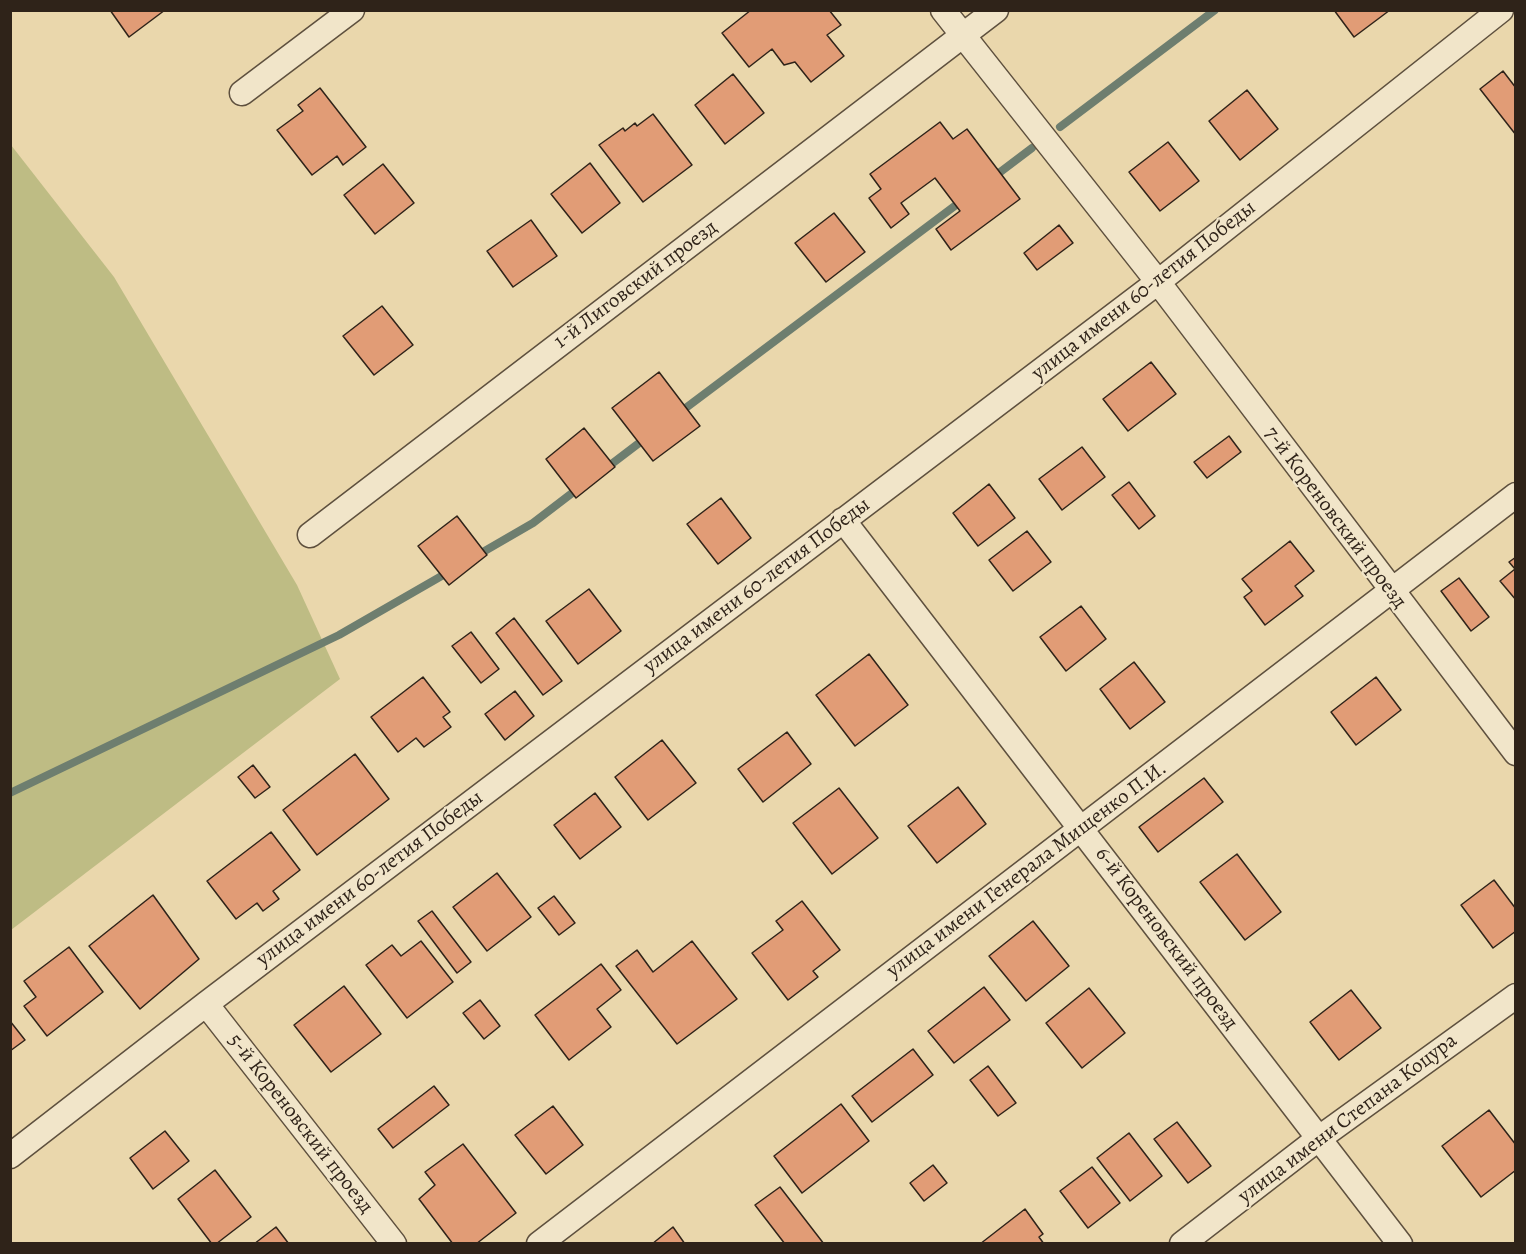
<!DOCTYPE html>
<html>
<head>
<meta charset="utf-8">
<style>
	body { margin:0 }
	#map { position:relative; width:1526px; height:1254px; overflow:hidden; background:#ead7ac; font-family:Alegreya,serif }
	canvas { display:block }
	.frame { position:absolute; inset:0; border:12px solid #2f2319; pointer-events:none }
</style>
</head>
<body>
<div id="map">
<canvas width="1526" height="1254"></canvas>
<div class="frame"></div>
</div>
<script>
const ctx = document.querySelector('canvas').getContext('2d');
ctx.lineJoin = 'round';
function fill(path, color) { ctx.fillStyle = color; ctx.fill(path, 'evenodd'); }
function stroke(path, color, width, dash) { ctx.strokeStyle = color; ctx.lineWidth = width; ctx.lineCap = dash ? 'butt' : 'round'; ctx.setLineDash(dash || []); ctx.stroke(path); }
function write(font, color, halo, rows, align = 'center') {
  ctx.font = font + ' Alegreya,serif'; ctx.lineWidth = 4.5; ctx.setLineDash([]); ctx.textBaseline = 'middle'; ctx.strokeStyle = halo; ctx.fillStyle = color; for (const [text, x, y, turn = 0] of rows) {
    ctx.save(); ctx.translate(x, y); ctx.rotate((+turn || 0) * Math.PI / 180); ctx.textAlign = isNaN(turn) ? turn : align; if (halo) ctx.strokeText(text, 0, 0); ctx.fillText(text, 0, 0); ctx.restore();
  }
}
const green = new Path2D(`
	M11,145L114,277L297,585L340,679L11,930Z`);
const stream = new Path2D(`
	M1060,127L1215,10
	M991,179L1032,148
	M679,413L964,199
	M605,469L647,437
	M476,556L533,523L580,487
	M10,793L339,635L452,570`);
const building = new Path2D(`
	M110,10H165L129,37Z
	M751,10H829L841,25L827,35L844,56L811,82L795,62L784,65L772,49L749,67L722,33Z
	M1334,10H1390L1354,37Z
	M1503,71L1516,88V135L1480,89Z
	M733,74L764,113L725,144L695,105Z
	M320,88L366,147L343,165L337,156L312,175L277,130L303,111L298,105Z
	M1247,90L1278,129L1240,160L1209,121Z
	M653,114L692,165L643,202L599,145L623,128L625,131L635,123L637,126Z
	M940,122L953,139L967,129L1020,199L951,250L936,229L960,211L935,178L901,203L909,214L891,228L869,198L881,189L870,174Z
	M1168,142L1199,181L1160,211L1129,172Z
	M590,163L620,203L582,233L551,194Z
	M383,164L414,203L375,234L344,195Z
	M834,213L865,252L826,282L795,243Z
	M531,220L557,256L513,287L487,251Z
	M1059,225L1073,243L1037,270L1024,253Z
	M382,306L413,345L374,375L343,336Z
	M1151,362L1176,394L1128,431L1103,399Z
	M659,372L700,426L653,461L612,408Z
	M584,428L615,467L576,498L546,459Z
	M1229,436L1241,452L1207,478L1194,462Z
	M1082,447L1105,477L1062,510L1039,479Z
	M1129,482L1155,516L1139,529L1112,495Z
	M989,484L1015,518L978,546L953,513Z
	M721,498L751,538L718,564L687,524Z
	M457,516L487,555L449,585L418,546Z
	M1027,531L1051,562L1013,591L989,560Z
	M1290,541L1314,571L1295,586L1303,596L1265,625L1244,597L1252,591L1242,579Z
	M1516,557V600L1500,581L1515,569L1509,562Z
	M1459,578L1489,617L1471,631L1441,591Z
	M589,589L621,631L578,664L546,621Z
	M1081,606L1106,639L1066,671L1040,637Z
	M514,618L562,681L543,695L496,633Z
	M471,632L499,669L481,683L452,646Z
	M869,654L908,705L855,746L816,695Z
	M1134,662L1165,702L1130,729L1100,689Z
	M423,677L450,712L443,717L451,727L424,747L416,738L398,752L371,717Z
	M1376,677L1401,710L1356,745L1331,712Z
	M515,691L534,716L505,740L485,714Z
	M787,732L811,764L763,802L738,769Z
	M662,740L696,783L648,820L615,777Z
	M355,754L389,799L317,855L283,810Z
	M253,765L270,787L255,798L238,777Z
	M1204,778L1223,802L1158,852L1139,827Z
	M958,787L986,824L937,863L908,826Z
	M839,788L878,838L832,874L793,823Z
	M595,793L621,827L580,859L554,825Z
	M271,832L300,870L273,891L279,899L263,911L257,903L236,919L207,881Z
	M1237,854L1281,912L1245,940L1200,882Z
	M497,873L531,917L487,951L453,907Z
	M1494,880L1516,909V931L1493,948L1461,905Z
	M153,895L199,959L140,1009L89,946Z
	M554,896L575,923L559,935L538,908Z
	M802,901L840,950L813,971L818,977L788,1000L752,953L783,930L776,921Z
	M432,911L471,962L457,973L418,921Z
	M1033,921L1069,966L1026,1001L989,956Z
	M421,941L453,982L407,1018L366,965L392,945L401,956Z
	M692,941L737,999L677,1044L616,966L637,950L653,972Z
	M69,947L103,992L47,1036L24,1006L36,997L24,981Z
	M601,964L621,990L597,1009L611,1027L569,1060L535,1015Z
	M344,986L381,1034L331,1072L294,1025Z
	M984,987L1010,1020L954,1063L928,1031Z
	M1089,988L1125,1033L1082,1068L1046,1023Z
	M1351,990L1381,1028L1339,1060L1310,1022Z
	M480,1000L500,1026L484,1039L463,1013Z
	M10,1021L25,1040L10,1051Z
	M913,1049L933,1075L872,1122L852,1096Z
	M988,1066L1016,1103L998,1116L970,1080Z
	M434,1086L449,1105L393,1148L378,1129Z
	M841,1104L869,1141L802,1193L774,1156Z
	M553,1106L583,1145L546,1174L515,1135Z
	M1489,1110L1516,1145V1170L1481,1197L1442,1146Z
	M1177,1122L1211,1166L1188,1183L1154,1139Z
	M165,1131L189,1161L153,1189L130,1158Z
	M1129,1133L1162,1176L1130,1201L1097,1158Z
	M463,1144L516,1213L476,1244H453L419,1199L435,1185L425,1172Z
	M933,1165L947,1183L924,1201L910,1183Z
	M1092,1167L1120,1203L1088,1228L1060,1191Z
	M215,1170L251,1217L216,1244H212L178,1199Z
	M780,1187L824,1244H785L755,1205Z
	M1025,1209L1043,1234L1039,1237L1044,1244H980Z
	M276,1227L289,1244H254Z
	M673,1227L685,1244H652Z`);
const street = new Path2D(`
	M943,10L1158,282L1516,753
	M242,93L352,10
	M843,520L1400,1244
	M310,535L996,10
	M206,1004L394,1244
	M10,1156L206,1004L1158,282L1501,10
	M539,1244L1516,495
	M1182,1244L1318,1139L1516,996`);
const streetNames = [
	["1-й Лиговский проезд",636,285,-37],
	["улица имени 60-летия Победы",1144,291,-38],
	["7-й Кореновский проезд",1335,518,53],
	["улица имени 60-летия Победы",757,586,-37],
	["улица имени Генерала Мищенко П.И.",1027,870,-37],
	["улица имени 60-летия Победы",370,879,-37],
	["6-й Кореновский проезд",1166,939,53],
	["улица имени Степана Коцура",1348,1119,-37],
	["5-й Кореновский проезд",300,1124,52]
];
fill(green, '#bebc84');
stroke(stream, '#6e7e6f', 8);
fill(building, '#e19c76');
stroke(building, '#2f2319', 1.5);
stroke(street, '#5e503e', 27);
stroke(street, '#f1e5c9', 24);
write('21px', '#2f2319', '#f1e5c9', streetNames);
</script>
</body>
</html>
